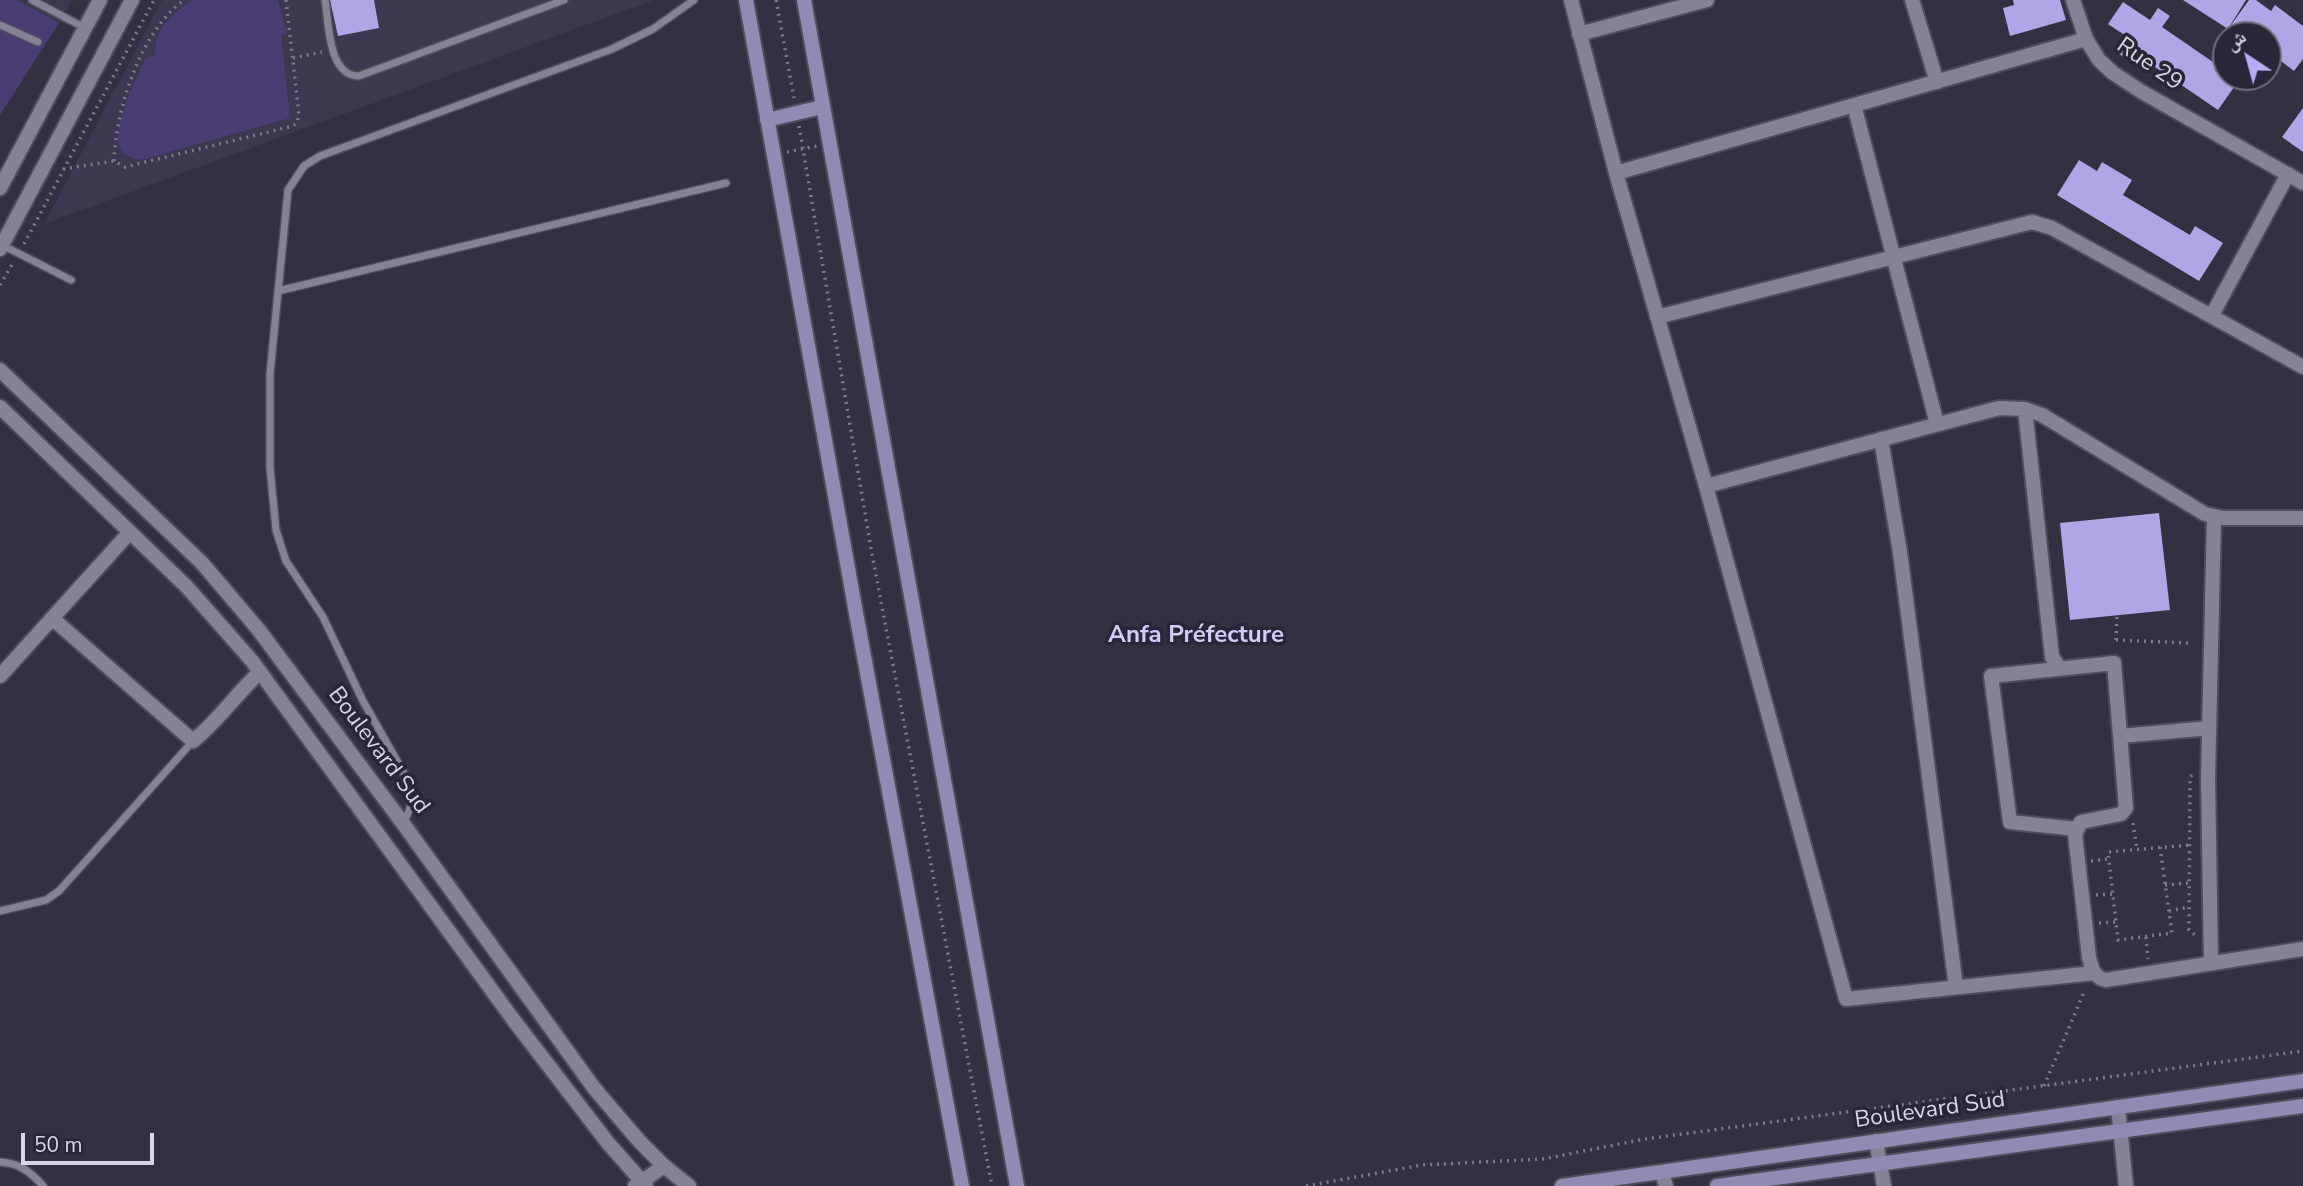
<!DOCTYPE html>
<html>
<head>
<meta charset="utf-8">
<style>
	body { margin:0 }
	#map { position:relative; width:2303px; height:1186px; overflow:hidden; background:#333041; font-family:"Nunito Sans","Noto Naskh Arabic",sans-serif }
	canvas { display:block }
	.north { position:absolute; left:2212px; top:21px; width:70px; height:70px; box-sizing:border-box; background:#292637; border:2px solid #6f6c7b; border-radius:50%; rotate:324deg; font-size:19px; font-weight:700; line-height:28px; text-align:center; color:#d8d6e1 }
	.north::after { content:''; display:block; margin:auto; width:24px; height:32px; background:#b8abf7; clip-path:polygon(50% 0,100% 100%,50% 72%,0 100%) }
	.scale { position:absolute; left:21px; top:1133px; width:133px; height:32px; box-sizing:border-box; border:4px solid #d8d6e1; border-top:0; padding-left:9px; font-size:21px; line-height:24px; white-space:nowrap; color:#d8d6e1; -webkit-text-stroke:5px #292637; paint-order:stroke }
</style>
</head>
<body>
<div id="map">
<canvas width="2303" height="1186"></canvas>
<div class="north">ش</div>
<div class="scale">50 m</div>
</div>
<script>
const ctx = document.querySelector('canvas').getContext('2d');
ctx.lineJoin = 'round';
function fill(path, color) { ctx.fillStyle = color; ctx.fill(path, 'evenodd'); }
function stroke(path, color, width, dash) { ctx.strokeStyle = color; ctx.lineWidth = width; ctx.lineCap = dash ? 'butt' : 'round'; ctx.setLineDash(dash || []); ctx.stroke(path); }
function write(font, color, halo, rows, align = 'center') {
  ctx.font = font + ' "Nunito Sans",sans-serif'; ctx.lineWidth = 7; ctx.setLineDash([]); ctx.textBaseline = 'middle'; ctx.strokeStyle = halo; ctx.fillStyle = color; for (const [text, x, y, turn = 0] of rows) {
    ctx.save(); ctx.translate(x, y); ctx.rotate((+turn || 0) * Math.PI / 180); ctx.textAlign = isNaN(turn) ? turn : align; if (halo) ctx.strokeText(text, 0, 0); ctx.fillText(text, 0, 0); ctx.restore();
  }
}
const built = new Path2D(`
	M17,0H72L59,23Z
	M162,0H654L44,224Z`);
const green = new Path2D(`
	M0,0H17L59,23L0,115Z
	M193,0H278L287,34L281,35L290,118L141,160C132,158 121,155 119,145C114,123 136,78 146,58L155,55C153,32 173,11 193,0Z`);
const building = new Path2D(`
	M330,0H374L379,28L338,36Z
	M2013,0H2060L2066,20L2010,36L2003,8L2014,5Z
	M2183,0H2246L2228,29Z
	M2249,0H2256L2271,11L2275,5L2303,26V59L2294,71L2277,58L2275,60L2268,55V35H2244L2231,25Z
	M2123,2L2150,20L2158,8L2170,16L2162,27L2226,71V77H2235L2239,80L2218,110L2133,52L2128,60L2115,51L2126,36L2108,24Z
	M2303,108V152L2282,137Z
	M2079,160L2097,171L2102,162L2132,180L2123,195L2190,235L2195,226L2223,243L2199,281L2057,195Z
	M2159,513L2170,610L2070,620L2060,523Z`);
const path = new Path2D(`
	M776,0L794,98
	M293,58L322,52
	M799,126L872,554L992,1186
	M787,152L817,146
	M114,161C116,109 140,32 184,0
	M63,169L114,161L125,167L293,126L297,123L299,115L286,0
	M24,244L154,0
	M0,285L13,263
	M2116,640L2188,643
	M2116,640L2117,616
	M2192,775L2190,777L2189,930L2195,935
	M2133,823L2137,850
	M2160,847L2172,933L2118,940L2108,852L2190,845
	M2091,861L2108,859
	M2165,885L2189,883
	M2096,895L2113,894
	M2169,911L2189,907
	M2099,923L2115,922
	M2146,937L2148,959
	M2044,1086L2085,990
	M1306,1186L1422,1165L1543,1159L1645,1139L2303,1051`);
const service = new Path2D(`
	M32,0L85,28
	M325,0C329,24 328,76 359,76L564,0
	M0,25L38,42
	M2,245L71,280
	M278,291L726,183
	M403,822C412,809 414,797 409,782L363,701L323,617L286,561L276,530L270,468V374L288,190L304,166L320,156L612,49L653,29L694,0
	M0,911L46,900L59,891L193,741
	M0,1162C19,1163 31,1172 43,1186`);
const minor = new Path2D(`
	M1571,0L1616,173L1706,486L1846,999L2094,973
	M1912,0L1937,82
	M2073,0L2086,39L2099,60L2113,73L2142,92L2303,183
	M1579,34L1707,0
	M1854,105L1937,424
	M1616,173L2086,39
	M2212,315L2288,174
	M1657,317L2032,222L2052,228L2303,367
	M2025,409L2052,657L2059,667
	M1881,439L1900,552L1956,987
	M1706,486L1999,408L2025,409L2042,415L2205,514L2223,518H2303
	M53,619L193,741C219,720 236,694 260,672
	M0,676L130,532
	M2121,736L2209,728
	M2077,829L2010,822L1991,676L2114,663L2126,808L2121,814L2081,822L2075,834L2089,957C2091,967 2094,978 2106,980L2303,949
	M2211,963L2208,778L2214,517
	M2118,1107L2126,1186
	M1876,1141L1884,1186
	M1662,1172L1666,1186
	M635,1186L664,1166`);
const tertiary = new Path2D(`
	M0,188L100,0
	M0,249L132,0
	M0,370L202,563L258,629L402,822L594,1088L640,1142L664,1166L689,1186
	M0,407L187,587L252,661L515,1022L608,1143L646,1186`);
const secondary = new Path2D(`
	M746,0L856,613L962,1186
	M804,0L1017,1186
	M767,120L822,107
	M1562,1186L2303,1081
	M1717,1186L2303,1106`);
const streetNames = [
	["Rue 29",2149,65,35],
	["Boulevard Sud",378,751,53],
	["Boulevard Sud",1930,1111,-8]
];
const neighbourhoodNames = [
	["Anfa Préfecture",1196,636]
];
fill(built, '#3c384f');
fill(green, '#493d73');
fill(building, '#b0a5e6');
stroke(service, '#504d5b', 10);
stroke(minor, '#504d5b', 18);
stroke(tertiary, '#504d5b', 18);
stroke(secondary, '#504d5b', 18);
stroke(path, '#7e7b89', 3.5, [2, 5]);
stroke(service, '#858296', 7);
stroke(minor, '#858296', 14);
stroke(tertiary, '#858296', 14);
stroke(secondary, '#918ab2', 14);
write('23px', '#d8d6e1', '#292637', streetNames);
write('bold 24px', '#d2ccf7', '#292637', neighbourhoodNames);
</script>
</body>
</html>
